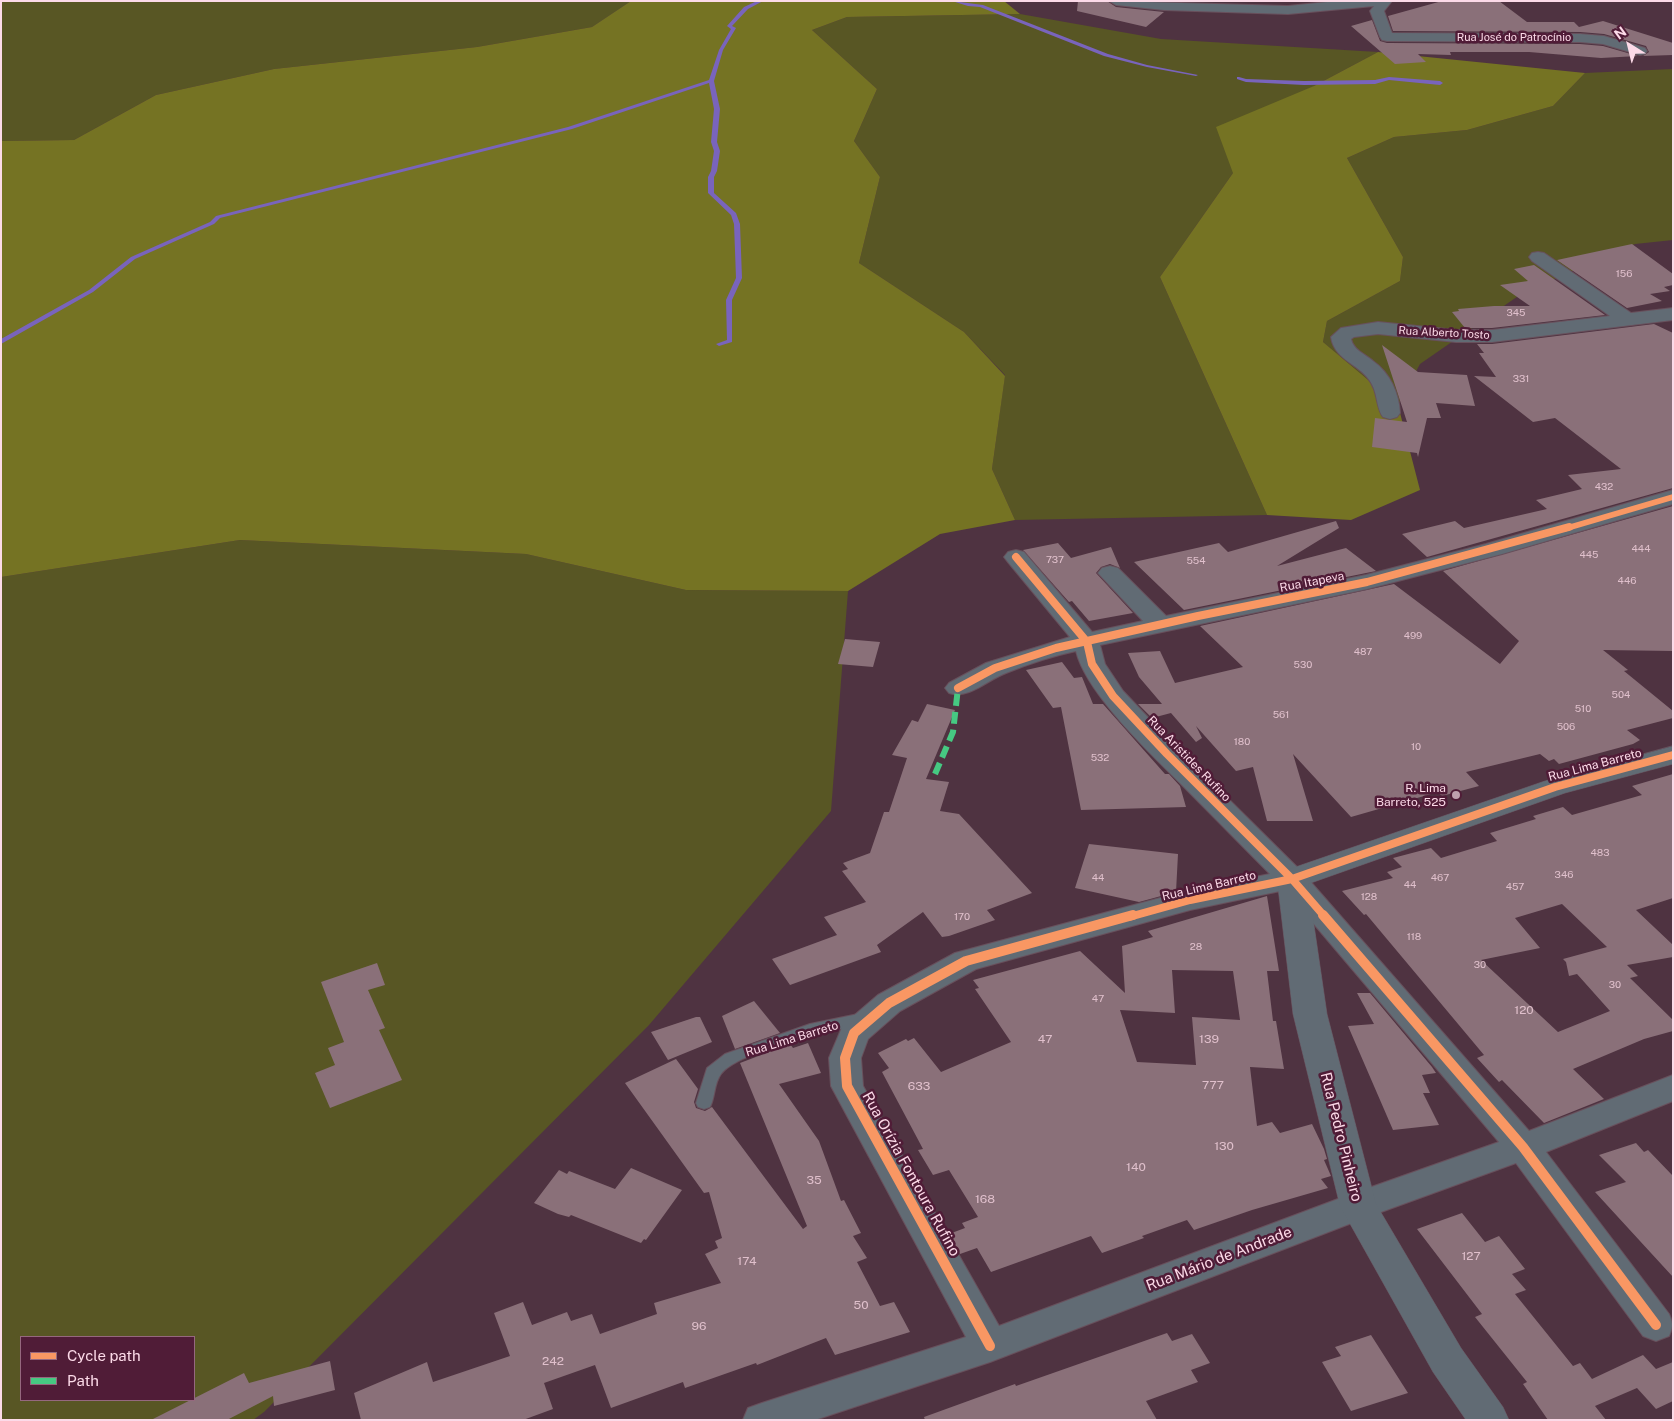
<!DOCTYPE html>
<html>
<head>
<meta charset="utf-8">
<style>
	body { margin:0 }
	#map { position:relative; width:1674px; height:1421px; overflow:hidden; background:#4f3341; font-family:"Public Sans",sans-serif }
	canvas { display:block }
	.frame { position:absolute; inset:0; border:2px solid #fcdae8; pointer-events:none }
	.legend { position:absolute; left:20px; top:1336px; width:175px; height:65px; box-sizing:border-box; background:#501c37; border:1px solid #95687e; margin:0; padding:6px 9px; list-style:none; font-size:15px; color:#fcdae8 }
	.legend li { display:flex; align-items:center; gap:10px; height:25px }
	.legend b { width:25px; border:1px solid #95687e }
	.north { position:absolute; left:1604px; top:20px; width:50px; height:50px; -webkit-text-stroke:4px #501c37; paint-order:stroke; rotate:324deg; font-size:14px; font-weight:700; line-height:20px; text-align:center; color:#fcdae8 }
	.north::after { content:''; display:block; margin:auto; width:18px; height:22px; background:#fcdae8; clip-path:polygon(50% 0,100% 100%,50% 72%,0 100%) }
</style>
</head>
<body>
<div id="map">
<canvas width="1674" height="1421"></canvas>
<div class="frame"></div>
<ul class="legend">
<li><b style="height:6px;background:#f99763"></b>Cycle path</li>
<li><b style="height:6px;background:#46c982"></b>Path</li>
</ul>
<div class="north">N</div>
</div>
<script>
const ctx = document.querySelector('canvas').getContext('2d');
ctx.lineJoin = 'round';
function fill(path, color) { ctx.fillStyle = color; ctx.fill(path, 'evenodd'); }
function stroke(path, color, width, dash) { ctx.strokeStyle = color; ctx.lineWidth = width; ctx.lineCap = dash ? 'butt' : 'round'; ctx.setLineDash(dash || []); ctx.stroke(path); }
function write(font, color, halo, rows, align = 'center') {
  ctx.font = font + ' "Public Sans",sans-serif'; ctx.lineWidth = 5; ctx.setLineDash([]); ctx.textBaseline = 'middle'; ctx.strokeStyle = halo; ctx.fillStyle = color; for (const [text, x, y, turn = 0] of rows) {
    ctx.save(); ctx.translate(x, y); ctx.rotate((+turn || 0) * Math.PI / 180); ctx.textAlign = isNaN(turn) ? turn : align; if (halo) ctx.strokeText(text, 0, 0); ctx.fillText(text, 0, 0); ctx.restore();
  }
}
const green = new Path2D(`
	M1,1H631L592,27L477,47L274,69L156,95L74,140L1,141Z
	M1020,14L1161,39L1378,52L1314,86L1233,173L1160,277L1267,515L1015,520L992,469L1005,375L964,332L859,263L880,177L854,141L877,89L812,30L847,17Z
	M1673,69V240L1635,244L1524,292L1420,364L1398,405L1323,342L1327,321L1400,281L1403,257L1347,158L1394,137L1467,130L1553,106L1585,73Z
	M240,540L526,554L686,590L848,591L831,811L649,1025L264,1412L253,1420H1V577ZM21,1337H194V1400H21Z`);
const forest = new Path2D(`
	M631,1H1004L1020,14L847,17L812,30L877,89L854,141L880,177L859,263L964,332L1005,376L992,469L1015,520L940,534L848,591L686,590L526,554L240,540L1,577V141L74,140L156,95L274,69L477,47L592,27Z
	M1378,52L1585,73L1553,106L1467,130L1394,137L1347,158L1403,257L1400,281L1327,321L1323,342L1398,405L1420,490L1351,520L1267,515L1160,277L1233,173L1216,127L1314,86Z`);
const stream = new Path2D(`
	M757,1H763L748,9L732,26L736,28L723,50L714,81L720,109L717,142L720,151L717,171L714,177V193L736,213L740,224L742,278L732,300V342L719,346L716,344L727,340L726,300L736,278L734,224L731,215L708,193V177L711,171L714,151L711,142L714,109L709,83L572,129L220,218L214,224L135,259L93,292L1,344V339L89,290L131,257L210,222L216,216L568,127L709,80L719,50L731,29L727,26L744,7Z
	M952,1L983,5L1108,54L1147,65L1198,75L1196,76L1147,67L1104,56L980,7L968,6Z
	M1239,77L1246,79L1304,81L1375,80L1389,77L1440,81L1443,83L1440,85L1389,80L1375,84L1304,85L1246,82L1237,79V77Z`);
const building = new Path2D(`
	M1078,1H1107L1116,7L1164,12L1146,27L1077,11Z
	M1442,1H1499L1527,22H1574L1579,27L1603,21L1673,43V55L1643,56L1649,52L1646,46L1604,34L1580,32L1393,31L1388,16Z
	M1372,20L1380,41L1387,43L1580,44L1603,46L1638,56L1601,58L1529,52H1450L1451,55L1418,54L1426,62L1395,64L1351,26Z
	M1632,244L1673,274V285L1664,287L1670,291L1650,294L1662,301L1627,308L1557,260Z
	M1534,265L1605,315L1492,328H1465L1452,312L1459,311L1458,309L1494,306H1530L1500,285L1528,281L1514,269Z
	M1654,324L1673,333V488L1427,557L1402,534L1455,521L1464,528L1547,509L1536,500L1582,489L1568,475L1621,469L1555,418L1533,422L1474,376L1496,377L1479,353H1484L1477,344H1492Z
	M1382,345L1418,372L1467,375L1475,406L1436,403L1441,418H1427L1418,457L1417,453L1372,447L1375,418L1407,422Z
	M1673,506V651L1603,650L1628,670L1624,671L1673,711V718L1627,730L1640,740L1633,744L1559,764L1554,759L1549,761L1540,754L1466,772L1479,786L1442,796L1438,792L1351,817L1293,754L1313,821H1267L1253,767L1236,771L1196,726L1202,738L1196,742L1171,713L1152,718L1138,704H1162L1139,677L1128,653L1160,651L1175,683L1243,667L1200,626L1394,584L1500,664L1519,641L1443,571Z
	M1336,521L1339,528L1277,566L1346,548L1376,571L1184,610L1134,562L1219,543L1228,552Z
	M1058,543L1071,558L1111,547L1120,568L1110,564L1101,567L1096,573L1133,613L1089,621L1072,601L1069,602L1023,550Z
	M845,639L880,642L873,667L838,664Z
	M1062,662L1074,678L1082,677L1093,704H1103L1165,774H1169L1180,786L1186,807L1081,810L1061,707L1053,708L1026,670Z
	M927,704L955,710L926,779L949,782L940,811L959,814L1032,893L987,910L995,920L949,936L942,937L923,912L877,945L881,952L790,985L772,959L837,935L824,917L866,902L842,871L848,869L843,863L870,853L884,812H889L907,758L892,755L912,720L918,722Z
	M1673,774V898L1636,910L1673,945V957L1627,965L1638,976L1630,978L1673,1020V1031L1644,1039L1573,1069L1604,1099L1544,1123L1502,1080L1499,1082L1477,1058L1484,1055L1366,914L1364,915L1342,891L1393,878L1387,872L1402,867L1393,858L1431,848L1441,858L1497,841L1490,833L1536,819L1533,816L1563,807L1572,815L1642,795L1632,786ZM1562,904L1607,947L1563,959L1566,962L1569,976L1577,974L1610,1011L1558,1032L1481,960L1540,948L1515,918Z
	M1089,844L1178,854L1176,892L1139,902L1075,888Z
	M1267,896L1279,971H1267L1273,1021H1276L1284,1069L1250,1067L1257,1126L1272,1122L1280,1133L1312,1124L1324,1149L1327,1159L1324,1160L1331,1176L1321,1179L1328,1188L1252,1210L1194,1230L1187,1220L1142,1236L1144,1238L1102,1253L1091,1236L991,1272L977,1248L960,1254L949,1234L965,1228L962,1223L978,1217L949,1170L933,1175L918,1150L923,1149L882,1072L889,1068L878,1053L906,1039L908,1041L914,1038L941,1072L1011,1042L975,989L979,988L973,980L1080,951L1125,993L1122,946L1153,937L1148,931ZM1172,970L1233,971L1240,1020L1192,1017L1196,1065L1137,1062L1120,1010L1175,1013Z
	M377,963L385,985L368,990L385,1028L379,1030L402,1080L330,1108L315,1073L335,1065L328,1048L344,1042L321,982Z
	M1357,993H1370L1432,1067L1436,1073L1422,1075L1430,1093H1423L1439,1125L1393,1130L1348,1026L1374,1024Z
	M754,1001L780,1033L735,1049L722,1016Z
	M696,1017H700L712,1042L668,1060L651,1032Z
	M808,1043L821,1073L779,1084L819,1141L841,1201L844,1200L861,1233L853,1236L867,1258L857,1262L880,1306L894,1302L910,1332L835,1355L826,1338L757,1365L756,1363L685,1388L683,1382L611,1408L595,1365L544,1383L553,1409L523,1420H361L354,1393L427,1362L433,1382L510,1356L494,1313L523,1302L532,1325L567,1312L571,1321L592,1314L600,1334L657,1314L654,1303L721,1283L705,1254L718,1248L715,1241L722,1238L709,1192L704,1193L625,1083L676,1059L698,1089L694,1102L696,1108L705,1111L712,1107L803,1229L807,1226L740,1063L790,1044L793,1048Z
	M1636,1143L1644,1152L1648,1150L1673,1176V1277L1595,1192L1626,1182L1599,1155Z
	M631,1168L682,1190L646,1240L644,1239L641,1243L571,1215L569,1217L558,1214L534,1203L559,1170L567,1174L569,1171L615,1189Z
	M1462,1213L1485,1242L1499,1236L1525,1269L1512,1274L1526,1290L1515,1294L1573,1366L1580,1363L1592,1379L1643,1355L1656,1369L1673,1362V1401L1656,1409L1637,1388L1595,1406L1606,1420H1548L1523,1384L1527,1382L1475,1317L1482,1314L1417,1229Z
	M1167,1333L1172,1341L1192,1334L1210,1363L1191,1370L1198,1382L1146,1401L1157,1420H925L924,1417L1015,1384L1016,1386Z
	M1371,1335L1408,1393L1351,1411L1322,1362L1341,1356L1335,1347Z
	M330,1361L335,1390L274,1406L273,1396L227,1420H151L244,1373L249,1383Z`);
const service = new Path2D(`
	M863,1013L868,1014L871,1018L868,1022C837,1031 739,1050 721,1074C714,1083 715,1098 710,1107L704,1109L698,1107L696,1103L707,1068L725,1054L810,1024Z`);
const minor = new Path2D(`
	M1109,1L1288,6L1337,1H1392L1384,11L1392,33L1580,34L1604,36L1645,48L1647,51L1645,54L1640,55L1603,44L1580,42L1387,41L1382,40L1380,37L1370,11L1374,6L1288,14L1164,10L1116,5Z
	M1538,252L1544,253L1631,313L1673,308V320L1492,342H1456L1378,334L1354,337L1351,339C1353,350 1365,354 1373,361C1390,373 1399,393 1400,413L1397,417L1390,419L1383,417C1375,406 1379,391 1367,377C1355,363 1334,358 1331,337L1341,328L1378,322L1456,330H1492L1610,316L1532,261L1529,257L1532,253Z
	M1673,490V504L1502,554L1367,589L1100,645L1105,664L1123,691L1177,748L1302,872L1529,1131L1673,1075V1101L1546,1152L1669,1314C1673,1323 1673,1327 1669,1336L1656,1341L1643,1336L1516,1163L1370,1216L990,1362L815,1420H743L748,1408L762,1403L966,1337L831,1086L829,1058L843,1025L878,995L955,953L1190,890L1270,874C1240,844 1211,814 1181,784C1150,753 1086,693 1076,651C1053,656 1028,664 1006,673C987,680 970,699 949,693L945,688L949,683L986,663L1070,637L1008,562L1004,557L1008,552L1016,550L1024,552L1092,632L1143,621L1098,573L1102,568L1110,566L1118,568L1166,616L1366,575L1486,544ZM1285,890L1499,1142L1346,1196L999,1326L863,1086L861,1058L868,1039L900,1011L976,969L1190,910Z`);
const tertiary = new Path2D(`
	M1673,746V764L1565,793L1308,884L1327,1014L1376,1204L1461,1348L1503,1407L1509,1420H1466L1433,1372L1340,1206L1293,1014L1277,879L1281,872L1545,781Z`);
const quiet = new Path2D(`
	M935,774L953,732L958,688`);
const cyclewayFar2 = new Path2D(`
	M1564,529L1673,497`);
const cyclewayFar1 = new Path2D(`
	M1016,557L1087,642L1092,664L1113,696L1167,754L1292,879L1325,917
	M958,688L995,668L1056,648L1198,616L1367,582L1569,527
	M1129,917L1190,900L1292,879L1555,787L1673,755`);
const cycleway = new Path2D(`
	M1323,915L1523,1147L1656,1325
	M990,1346L847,1086L845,1058L854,1033L889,1003L966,961L1133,915`);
const markers = [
	[1456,795,5,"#bfa0ae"]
];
const numberNames = [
	["156",1624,274],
	["345",1516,313],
	["331",1521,379],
	["432",1604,487],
	["444",1641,549],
	["445",1589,555],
	["737",1055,560],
	["554",1196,561],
	["446",1627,581],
	["499",1413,636],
	["487",1363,652],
	["530",1303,665],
	["504",1621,695],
	["510",1583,709],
	["561",1281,715],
	["506",1566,727],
	["180",1242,742],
	["10",1416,747],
	["532",1100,758],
	["483",1600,853],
	["346",1564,875],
	["44",1098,878],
	["467",1440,878],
	["44",1410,885],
	["457",1515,887],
	["128",1369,897],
	["170",962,917],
	["118",1414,937],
	["28",1196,947],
	["30",1480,965],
	["30",1615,985],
	["47",1098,999]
];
const farStreetnames = [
	["Rua José do Patrocínio",1514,38],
	["Rua Alberto Tosto",1444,333,3]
];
const streetNames = [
	["Rua Itapeva",1312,582,-11],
	["Rua Aristides Rufino",1189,759,46],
	["Rua Lima Barreto",1595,765,-15],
	["Rua Lima Barreto",1209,886,-13],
	["Rua Lima Barreto",792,1039,-17]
];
const poiNames = [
	["R. Lima",1446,788],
	["Barreto, 525",1446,802]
];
const nearNumbernames = [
	["120",1524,1010],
	["47",1045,1039],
	["139",1209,1039],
	["777",1213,1085],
	["633",919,1086],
	["130",1224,1146],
	["140",1136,1167],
	["35",814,1180],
	["168",985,1199],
	["127",1471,1256],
	["174",747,1261],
	["50",861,1305],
	["96",699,1326],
	["242",553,1361]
];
const nearStreetnames = [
	["Rua Pedro Pinheiro",1341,1137,76],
	["Rua Orízia Fontoura Rufino",911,1174,61],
	["Rua Mário de Andrade",1219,1259,-21]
];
fill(green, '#585624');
fill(forest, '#757323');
fill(stream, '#7964bc');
fill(building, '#8a7079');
stroke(service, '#68505c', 2);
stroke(minor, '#68505c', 2);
stroke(tertiary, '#68505c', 1);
fill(service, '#616b74');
fill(minor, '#616b74');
fill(tertiary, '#616b74');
stroke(quiet, '#46c982', 6, [12, 6]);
stroke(cyclewayFar2, '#f99763', 5.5);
stroke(cyclewayFar1, '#f99763', 8);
stroke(cycleway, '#f99763', 10);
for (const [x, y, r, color] of markers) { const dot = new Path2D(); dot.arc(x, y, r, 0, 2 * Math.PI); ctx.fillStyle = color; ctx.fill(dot); stroke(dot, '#501c37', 2); }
write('10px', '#e0c0cc', null, numberNames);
write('11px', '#fcdae8', '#501c37', farStreetnames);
write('12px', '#fcdae8', '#501c37', streetNames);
write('12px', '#fcdae8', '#501c37', poiNames, 'right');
write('12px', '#e0c0cc', null, nearNumbernames);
write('15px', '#fcdae8', '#501c37', nearStreetnames);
</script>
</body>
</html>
